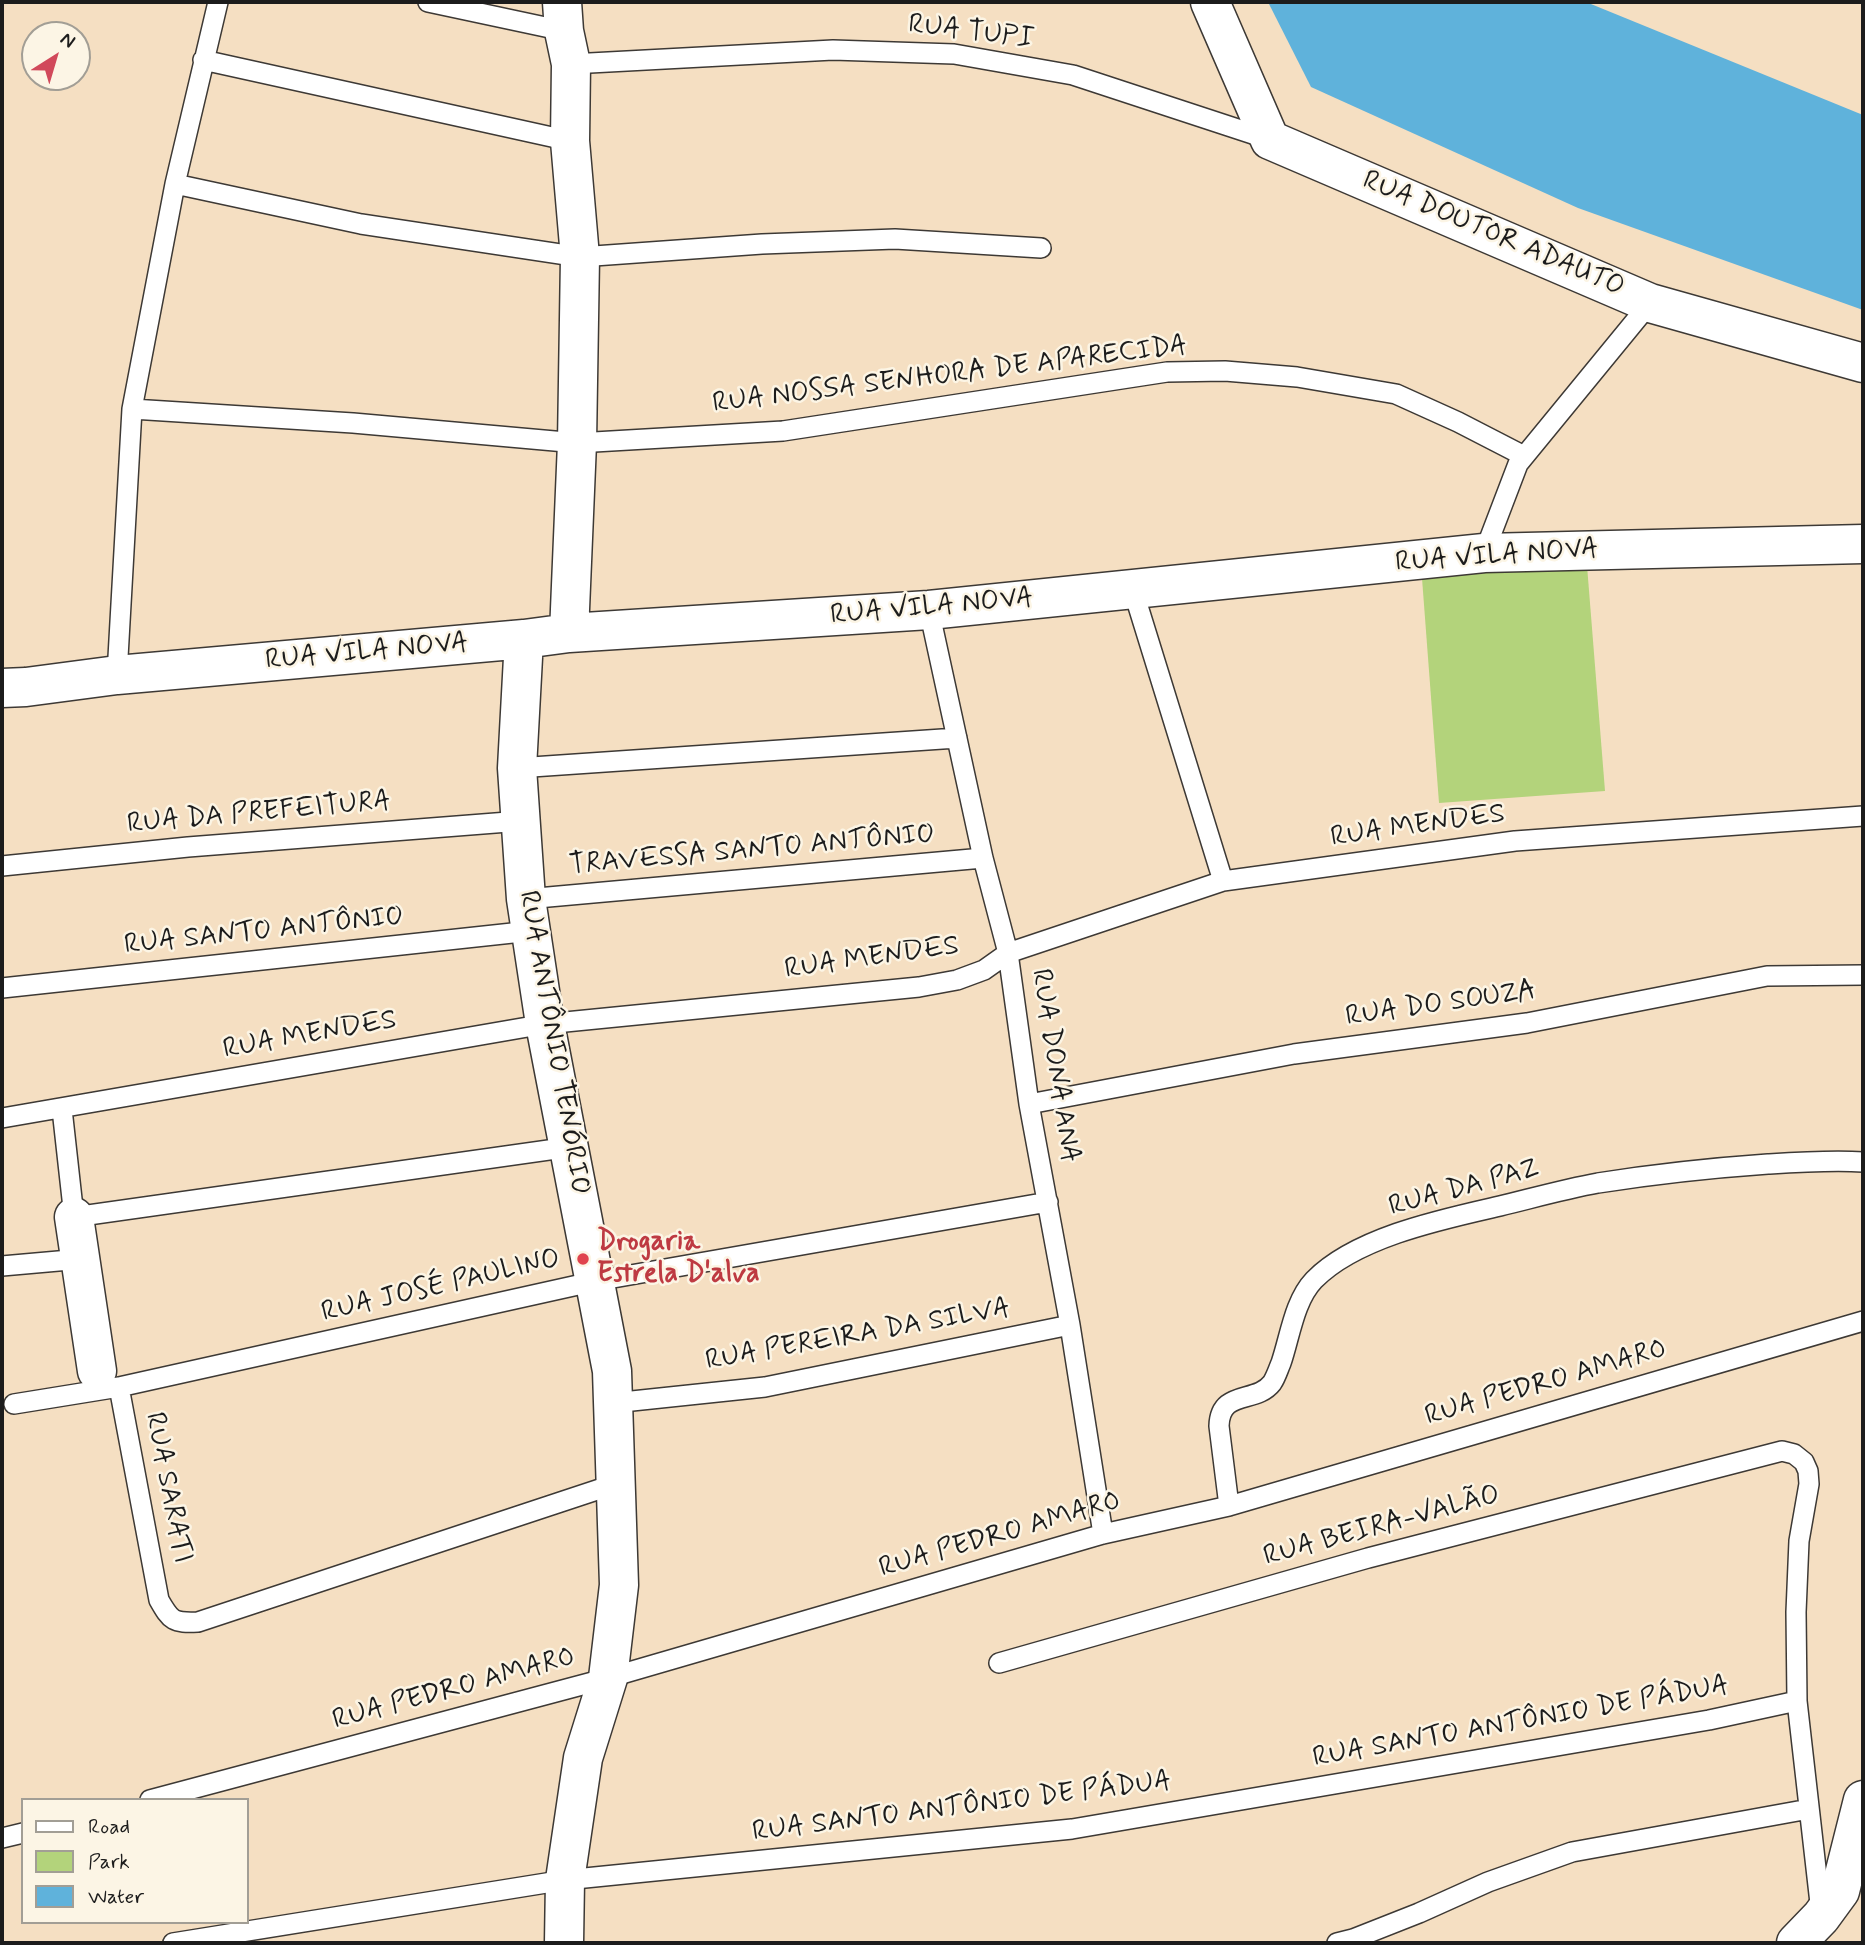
<!DOCTYPE html>
<html>
<head>
<meta charset="utf-8">
<style>
	body { margin:0 }
	#map { position:relative; width:1865px; height:1945px; overflow:hidden; background:#f5dfc2; font-family:Mynerve,sans-serif }
	canvas { display:block }
	.frame { position:absolute; inset:0; border:4px solid #1c1c1c; pointer-events:none }
	.legend { position:absolute; left:21px; top:1798px; width:228px; height:126px; box-sizing:border-box; background:#fcf5e5; border:2px solid #a29e95; margin:0; padding:9px 12px; list-style:none; font-size:21px; color:#1c1c1c }
	.legend li { display:flex; align-items:center; gap:14px; height:35px }
	.legend b { width:35px; border:2px solid #a29e95 }
	.north { position:absolute; left:21px; top:21px; width:70px; height:70px; box-sizing:border-box; background:#fcf5e5; border:2px solid #a29e95; border-radius:50%; rotate:37deg; font-size:19px; font-weight:700; line-height:28px; text-align:center; color:#1c1c1c }
	.north::after { content:''; display:block; margin:auto; width:24px; height:32px; background:#d1495b; clip-path:polygon(50% 0,100% 100%,50% 72%,0 100%) }
</style>
</head>
<body>
<div id="map">
<canvas width="1865" height="1945"></canvas>
<div class="frame"></div>
<ul class="legend">
<li><b style="height:9px;background:#fff"></b>Road</li>
<li><b style="height:19px;background:#b3d37b"></b>Park</li>
<li><b style="height:19px;background:#5fb2db"></b>Water</li>
</ul>
<div class="north">N</div>
</div>
<script>
const ctx = document.querySelector('canvas').getContext('2d');
ctx.lineJoin = 'round';
function fill(path, color) { ctx.fillStyle = color; ctx.fill(path, 'evenodd'); }
function stroke(path, color, width, dash) { ctx.strokeStyle = color; ctx.lineWidth = width; ctx.lineCap = dash ? 'butt' : 'round'; ctx.setLineDash(dash || []); ctx.stroke(path); }
function write(font, color, halo, rows, align = 'center') {
  ctx.font = font + ' Mynerve,sans-serif'; ctx.lineWidth = 5; ctx.setLineDash([]); ctx.textBaseline = 'middle'; ctx.strokeStyle = halo; ctx.fillStyle = color; for (const [text, x, y, turn = 0] of rows) {
    ctx.save(); ctx.translate(x, y); ctx.rotate((+turn || 0) * Math.PI / 180); ctx.textAlign = isNaN(turn) ? turn : align; if (halo) ctx.strokeText(text, 0, 0); ctx.fillText(text, 0, 0); ctx.restore();
  }
}
const green = new Path2D(`
	M1586,553L1605,791L1439,803L1421,565Z`);
const water = new Path2D(`
	M1268,2H1586L1863,115V310L1578,208L1311,87Z`);
const lane = new Path2D(`
	M428,2L564,31
	M203,60L570,141
	M571,64L833,50L954,54L1073,75L1268,139
	M175,184L361,224L580,257L762,244L895,239L1041,248
	M132,409L353,423L577,443L783,431L1167,372L1225,371L1297,377L1396,394L1458,422L1524,456
	M1484,553L1518,464L1650,303
	M1133,590L1223,881
	M929,610L983,858L1008,953L1029,1104L1070,1325L1103,1534
	M117,675L132,409L175,184L218,2
	M517,768L957,738
	M2,866L188,847L521,821
	M526,899L983,858
	M2,988L531,931
	M1029,1104L1294,1054L1527,1023L1767,976L1863,975
	M62,1109L74,1217L570,1147
	M2,1118L545,1024L919,987L957,980L984,970L1008,953L1223,881L1515,841L1863,816
	M2,1266L81,1259
	M119,1387L159,1600C171,1621 173,1623 198,1622L615,1484
	M613,1403L765,1387L1070,1325
	M14,1404L119,1387L596,1281L1048,1202
	M1229,1506L1219,1426C1220,1389 1256,1404 1272,1383C1276,1377 1278,1370 1281,1363C1290,1337 1294,1301 1314,1280C1356,1237 1443,1219 1500,1206C1533,1198 1565,1189 1598,1183C1655,1174 1711,1168 1768,1164C1800,1162 1831,1160 1863,1162
	M999,1663L1368,1558L1782,1451L1794,1454L1804,1462L1808,1471L1809,1484L1799,1541L1796,1612L1797,1701L1821,1912
	M150,1800L608,1678L1103,1534L1229,1506L1863,1321
	M2,1838L23,1833
	M173,1943L565,1880L1072,1829L1709,1720L1797,1701
	M1337,1943L1353,1939L1419,1913L1488,1882L1572,1852L1809,1809`);
const street = new Path2D(`
	M562,2L564,31L571,64L570,141L580,257L577,443L569,633
	M1210,2L1270,140L1650,303L1863,363
	M524,639L517,768L526,899L545,1024L612,1371L619,1585L608,1678L583,1758L565,1880L564,1943
	M2,688L26,687L117,675L524,639L569,633L929,610L1484,553L1863,544
	M74,1217L97,1371
	M1796,1943L1821,1917L1840,1891L1863,1800`);
const markers = [
	[583,1259,7,"#e0444e"]
];
const streetNames = [
	["RUA TUPI",971,33,7],
	["RUA DOUTOR ADAUTO",1493,235,23],
	["RUA NOSSA SENHORA DE APARECIDA",950,376,-7],
	["RUA VILA NOVA",1497,557,-4],
	["RUA VILA NOVA",932,608,-5],
	["RUA VILA NOVA",367,653,-5],
	["RUA DA PREFEITURA",259,814,-5],
	["RUA MENDES",1418,827,-8],
	["TRAVESSA SANTO ANTÔNIO",752,851,-5],
	["RUA SANTO ANTÔNIO",264,932,-6],
	["RUA MENDES",872,959,-8],
	["RUA DO SOUZA",1441,1005,-8],
	["RUA MENDES",310,1036,-10],
	["RUA ANTÔNIO TENÓRIO",553,1043,80],
	["RUA DONA ANA",1054,1066,81],
	["RUA DA PAZ",1464,1189,-15],
	["RUA JOSÉ PAULINO",441,1287,-13],
	["RUA PEREIRA DA SILVA",858,1336,-10],
	["RUA PEDRO AMARO",1546,1384,-16],
	["RUA SARATI",167,1488,79],
	["RUA BEIRA-VALÃO",1382,1527,-15],
	["RUA PEDRO AMARO",1000,1536,-16],
	["RUA PEDRO AMARO",454,1690,-15],
	["RUA SANTO ANTÔNIO DE PÁDUA",1521,1723,-10],
	["RUA SANTO ANTÔNIO DE PÁDUA",962,1808,-7]
];
const healthNames = [
	["Drogaria",597,1243],
	["Estrela D'alva",597,1275]
];
fill(green, '#b3d37b');
fill(water, '#5fb2db');
stroke(lane, '#3d3935', 22);
stroke(street, '#3d3935', 41);
stroke(lane, '#fff', 19);
stroke(street, '#fff', 38);
for (const [x, y, r, color] of markers) { const dot = new Path2D(); dot.arc(x, y, r, 0, 2 * Math.PI); ctx.fillStyle = color; ctx.fill(dot); stroke(dot, '#fcf5e5', 2.5); }
write('28px', '#1c1c1c', '#fcf5e5', streetNames);
write('bold 28px', '#be3a42', '#fcf5e5', healthNames, 'left');
</script>
</body>
</html>
